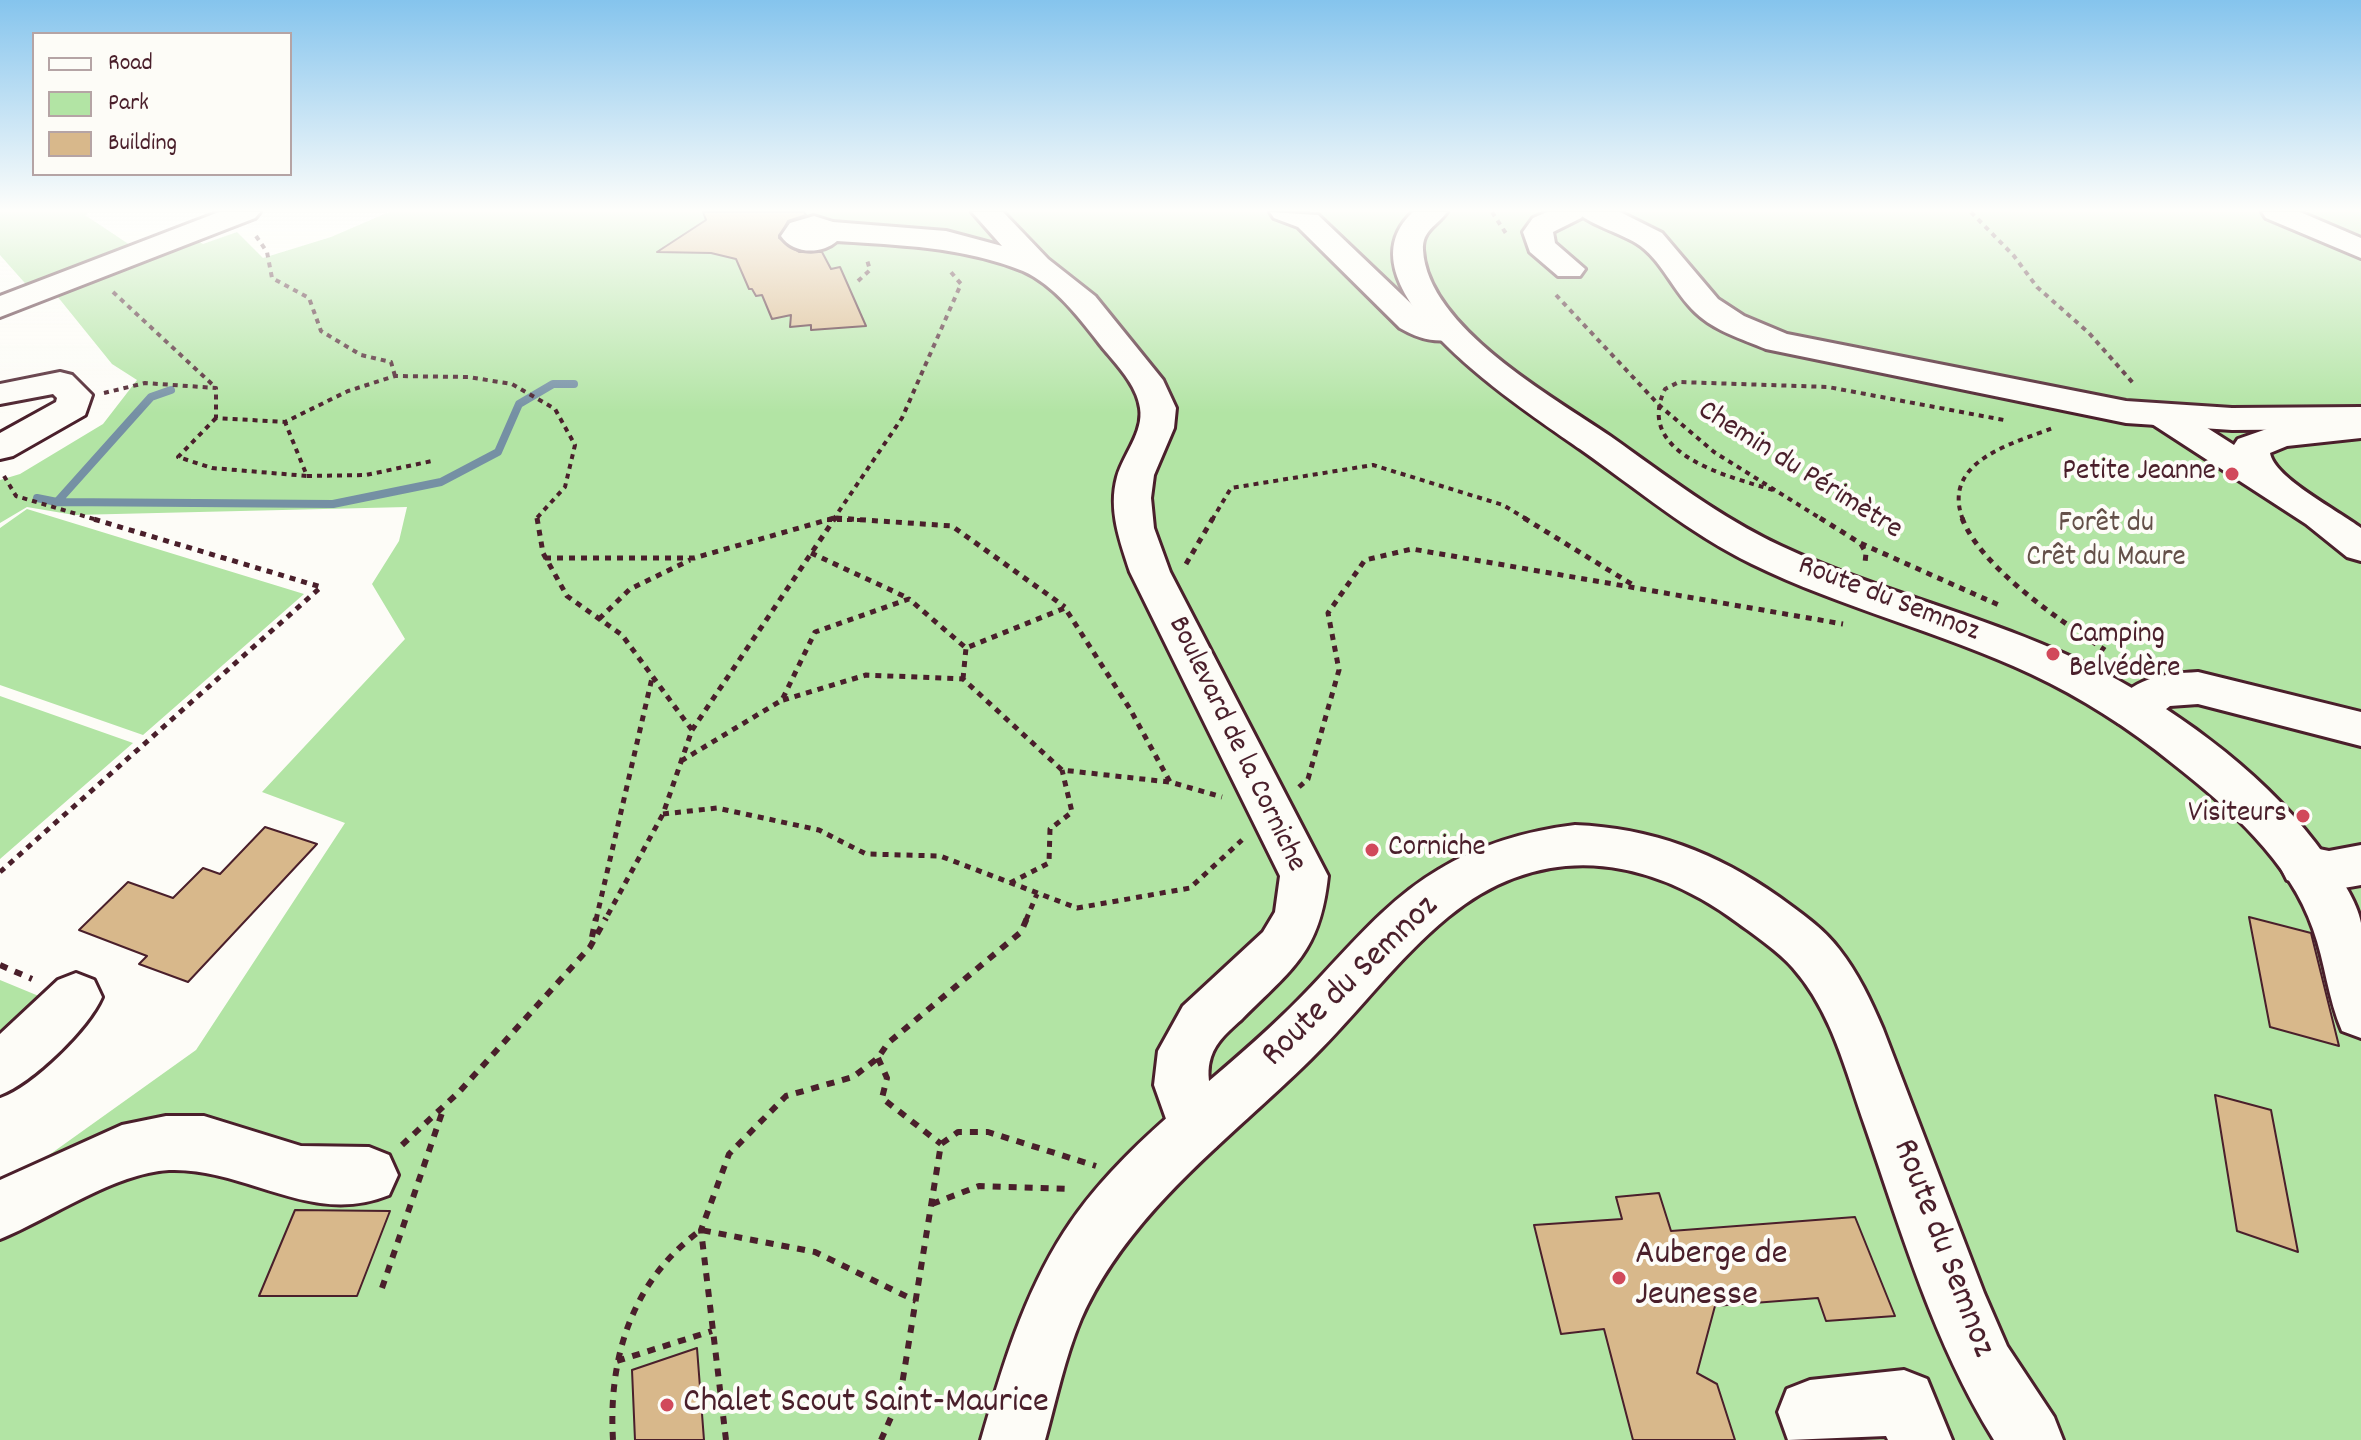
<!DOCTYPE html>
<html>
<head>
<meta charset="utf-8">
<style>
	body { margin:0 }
	#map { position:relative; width:2361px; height:1440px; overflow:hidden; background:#fdfcf7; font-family:Dekko,sans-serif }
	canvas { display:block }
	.legend { position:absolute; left:32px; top:32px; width:260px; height:144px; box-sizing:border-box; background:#fdfcf7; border:2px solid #b5a4a5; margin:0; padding:10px 14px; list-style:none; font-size:24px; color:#4a1f2b }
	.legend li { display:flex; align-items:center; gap:16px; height:40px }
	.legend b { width:40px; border:2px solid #b5a4a5 }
</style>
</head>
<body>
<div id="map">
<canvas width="2361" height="1440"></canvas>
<ul class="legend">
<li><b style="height:10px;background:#fdfcf7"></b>Road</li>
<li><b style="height:22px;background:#b2e4a4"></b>Park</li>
<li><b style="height:22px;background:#d8b88b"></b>Building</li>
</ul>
</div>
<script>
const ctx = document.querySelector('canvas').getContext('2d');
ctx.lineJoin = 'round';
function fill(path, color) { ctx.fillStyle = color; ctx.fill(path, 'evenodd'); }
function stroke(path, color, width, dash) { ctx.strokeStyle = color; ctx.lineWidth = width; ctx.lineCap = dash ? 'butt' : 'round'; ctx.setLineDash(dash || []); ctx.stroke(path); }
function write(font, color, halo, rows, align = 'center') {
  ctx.font = font + ' Dekko,sans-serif'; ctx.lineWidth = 8; ctx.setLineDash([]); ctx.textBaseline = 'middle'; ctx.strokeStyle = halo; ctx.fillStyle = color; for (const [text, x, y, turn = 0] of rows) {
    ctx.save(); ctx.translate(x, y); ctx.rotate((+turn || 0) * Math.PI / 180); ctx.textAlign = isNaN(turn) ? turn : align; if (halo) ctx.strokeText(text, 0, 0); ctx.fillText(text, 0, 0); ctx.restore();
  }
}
const green = new Path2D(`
	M0,212H90L85,215L148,257L194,239L203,244L237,232L263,258L331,237L389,212H2361V1440H0V1190L196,1050L345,823L262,792L405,639L372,584L399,541L407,507L74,515L27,507L0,523V480L20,474L103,424L137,380L112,364L53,291L31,290L0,255Z
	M27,509L304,594L143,735L0,685V528Z
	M0,696L133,743L0,859Z
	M0,980L46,999L0,1043Z`);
const stream = new Path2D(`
	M37,498L57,502L333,504L441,482L498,452L519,404L553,384H574
	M57,502L151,397L171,390`);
const building = new Path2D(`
	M703,212H804L806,215L788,221L779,238L799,252H822L831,269L840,267L866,326L811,330V325L790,327L791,315L772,319L762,295L756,296L752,289H749L736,259L711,253L657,252L706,220Z
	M265,827L317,844L188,982L139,964L147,956L79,930L128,882L173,898L203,868L220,874Z
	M2249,917L2311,933L2339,1046L2270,1027Z
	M2215,1095L2271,1110L2298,1252L2237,1231Z
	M1659,1193L1671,1231L1855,1217L1895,1316L1826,1321L1818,1298L1715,1306L1697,1373L1717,1384L1735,1440H1633L1604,1329L1561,1334L1534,1225L1622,1219L1616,1197Z
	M295,1210L390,1211L357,1296H259Z
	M697,1348L704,1440H635L632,1370Z`);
const pathFar2 = new Path2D(`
	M1492,212L1507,235
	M1971,212L2014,256L2037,287L2089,333L2133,383
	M256,236L267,252L272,278L309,298L321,331L361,355L391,362L395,376
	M858,281L870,270L867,260
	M113,292L214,386
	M1556,295L1660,406L1714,452L1823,520
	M104,393L145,383L216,388V418L285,422L348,391L395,376L468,377L512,384L555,409L575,445L565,487L535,520
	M216,418L178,457L212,468L307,476L285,422
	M4,476L16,496L97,520
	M307,476L366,475L432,461
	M1773,490C1731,477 1633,455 1665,389L1679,382L1828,387L2004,420
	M827,520H865
	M833,520L902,418L961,284L950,271
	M1212,520L1231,488L1373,465L1503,505L1528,520
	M1963,520C1940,461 2014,443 2053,428`);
const pathFar1 = new Path2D(`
	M537,518L543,553L567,596L622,635L692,730L663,814L605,920
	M836,518L952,526L1065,607
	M1524,518L1633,585
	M1820,518L1860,543L2001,606
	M1962,518C1981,568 2061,621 2105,650
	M1861,544L1866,553L1865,563
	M811,553L908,598
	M545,558H694L834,518
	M1186,564L1213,518
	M599,619L630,589L690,560
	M963,679L966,648
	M783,700L866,675L963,679L1062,770L1169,782
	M692,730L835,518
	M681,761L782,700L815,632L909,599L966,648L1065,608L1130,709L1170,782L1222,797
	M1299,787L1308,779L1339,670L1328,613L1365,560L1412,549L1843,624
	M663,814L717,808L819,830L866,854L940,856L1077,908L1190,888L1242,840
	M0,872L321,587L90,518
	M1010,883L1049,863L1050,829L1072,812L1062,770
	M596,920L652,678
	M1026,920L1037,894`);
const path = new Path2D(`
	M592,937L596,918
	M0,965L32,979
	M878,1058L887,1078L882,1098L941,1144
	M402,1145L459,1092L590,947L606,918
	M932,1204L979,1186L1072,1189
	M382,1288L444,1107
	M617,1361L712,1331
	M613,1440C608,1358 632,1280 701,1230L815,1252L916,1301
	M726,1440L701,1230L729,1154L786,1096L853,1077L878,1058L888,1043L1021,932L1027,918
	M881,1440L900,1397L941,1144L958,1132H988L1096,1166`);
const minor = new Path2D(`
	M219,212H260L255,218L0,317V296Z
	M972,212H1003L1048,259L1095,296L1163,380L1176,408L1174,428L1154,475L1151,498L1154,528L1170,572L1328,876C1320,952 1293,968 1242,1019C1231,1029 1216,1041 1211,1057C1203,1081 1216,1105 1224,1128L1216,1147L1196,1155L1176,1147L1154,1085L1158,1051L1183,1006L1263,932L1275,912L1280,876L1130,572C1120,541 1108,510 1117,477C1123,455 1144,432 1140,408C1137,385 1116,364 1102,347C1081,320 1055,285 1023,271C964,247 899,245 837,241C821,255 793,254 781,236L790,223L814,216L833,222L946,231L1002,246Z
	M1270,212L1318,215L1422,314L1435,321L1460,324L1464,331L1460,338C1437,344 1419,339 1400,328L1298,227L1274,218Z
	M1547,212H1586L1581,218L1553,232L1555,243L1585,269L1580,276H1558L1530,252L1523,232L1533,218Z
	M60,372L72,375L92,395L85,415L13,456L0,459V433L56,402L57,398L53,394L0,404V384Z
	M2164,405L2176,408L2234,445L2238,439L2281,424L2361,416V438L2287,446L2270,453C2274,478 2339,511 2361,528V561L2347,557L2306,524L2152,424L2146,416L2152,408Z
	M2198,672L2361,712V746L2198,704L2170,706L2148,723L2133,728L2118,723L2111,711C2130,677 2163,674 2198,672Z
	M2361,845V885C2333,891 2314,890 2287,880L2280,866L2287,852L2304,846L2329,851Z
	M76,973L94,980L102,997C88,1029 32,1083 0,1095V1034L58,980Z
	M166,1116H204L301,1146L369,1147L389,1155L398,1175L389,1195C311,1227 246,1167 169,1170C115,1173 51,1218 0,1239V1180L122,1125Z
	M1904,1370L1927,1379L1952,1440H1888L1886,1436L1788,1440L1778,1412L1787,1389L1810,1380Z`);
const major = new Path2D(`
	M1413,212H1447C1437,226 1422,230 1423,250C1427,327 1553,397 1610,436C1665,475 1719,517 1781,546C1886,595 2000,619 2103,672C2185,715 2272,780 2326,857C2339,875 2357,901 2361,923C2361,953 2361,1005 2361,1038L2342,1031C2328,999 2325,962 2313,929C2290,861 2227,806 2172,763C2129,728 2082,698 2031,674C1941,632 1842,608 1752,564C1690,534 1637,489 1580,449C1530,413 1330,288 1413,212Z
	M1578,212H1620L1662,233L1718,299L1744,316L1787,334L2126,401L2232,408L2361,407V429L2232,430L2126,423L1766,349C1742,339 1715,331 1696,313C1674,293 1661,258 1636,243C1622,234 1584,222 1578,212Z
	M2262,212H2300L2361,238V258L2266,218Z
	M1575,825C1652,828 1717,853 1779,897C1801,913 1823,928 1839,949C1858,973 1871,1001 1883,1029L1984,1293L2007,1346L2054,1417L2063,1440H1994C1934,1344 1902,1233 1865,1126C1846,1072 1832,1012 1793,968C1778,951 1757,937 1738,923C1646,855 1542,840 1448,917C1397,959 1358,1013 1311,1059C1230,1139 1129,1211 1081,1319C1065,1357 1056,1400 1045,1440H981C1002,1368 1023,1296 1064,1232C1120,1145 1210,1086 1283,1015C1334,967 1377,906 1438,870C1481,844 1526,831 1575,825Z`);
const markers = [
	[2232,474,8,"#d1495b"],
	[2053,654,8,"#d1495b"],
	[2303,816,8,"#d1495b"],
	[1372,850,8,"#d1495b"],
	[1619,1278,8,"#d1495b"],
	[667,1405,8,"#d1495b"]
];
const streetNames = [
	["Chemin du Périmètre",1799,472,32],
	["Route du Semnoz",1888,601,21],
	["Boulevard de la Corniche",1235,745,64]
];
const poiNames = [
	["Petite Jeanne",2216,474],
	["Camping",2069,637,"left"],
	["Belvédère",2069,671,"left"],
	["Visiteurs",2287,816],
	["Corniche",1388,850,"left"]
];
const parkNames = [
	["Forêt du",2106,526],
	["Crêt du Maure",2106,560]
];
const nearStreetnames = [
	["Route du Semnoz",1352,983,-44],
	["Route du Semnoz",1941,1249,69]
];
const nearPoinames = [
	["Auberge de",1635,1257],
	["Jeunesse",1635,1298],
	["Chalet Scout Saint-Maurice",683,1405]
];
fill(green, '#b2e4a4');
stroke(stream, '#7590a4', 8);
fill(building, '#d8b88b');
stroke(building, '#4a1f2b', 2);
stroke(minor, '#4a1f2b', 6);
stroke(major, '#4a1f2b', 6);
stroke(pathFar2, '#4a1f2b', 4, [5, 5]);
stroke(pathFar1, '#4a1f2b', 5, [6, 6]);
stroke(path, '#4a1f2b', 6, [8, 8]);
fill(minor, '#fdfcf7');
fill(major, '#fdfcf7');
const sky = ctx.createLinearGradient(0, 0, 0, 413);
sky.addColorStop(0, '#85c4ed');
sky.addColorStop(0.51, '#fefefb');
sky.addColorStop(1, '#fefefb00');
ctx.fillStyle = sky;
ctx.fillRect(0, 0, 2361, 413);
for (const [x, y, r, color] of markers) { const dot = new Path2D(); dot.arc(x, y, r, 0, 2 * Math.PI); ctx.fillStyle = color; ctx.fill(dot); stroke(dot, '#fdfcf7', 3); }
write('30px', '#4a1f2b', '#fdfcf7', streetNames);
write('30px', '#4a1f2b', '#fdfcf7', poiNames, 'right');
write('30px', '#645049', '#fdfcf7', parkNames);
write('36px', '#4a1f2b', '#fdfcf7', nearStreetnames);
write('36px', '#4a1f2b', '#fdfcf7', nearPoinames, 'left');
</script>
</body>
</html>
